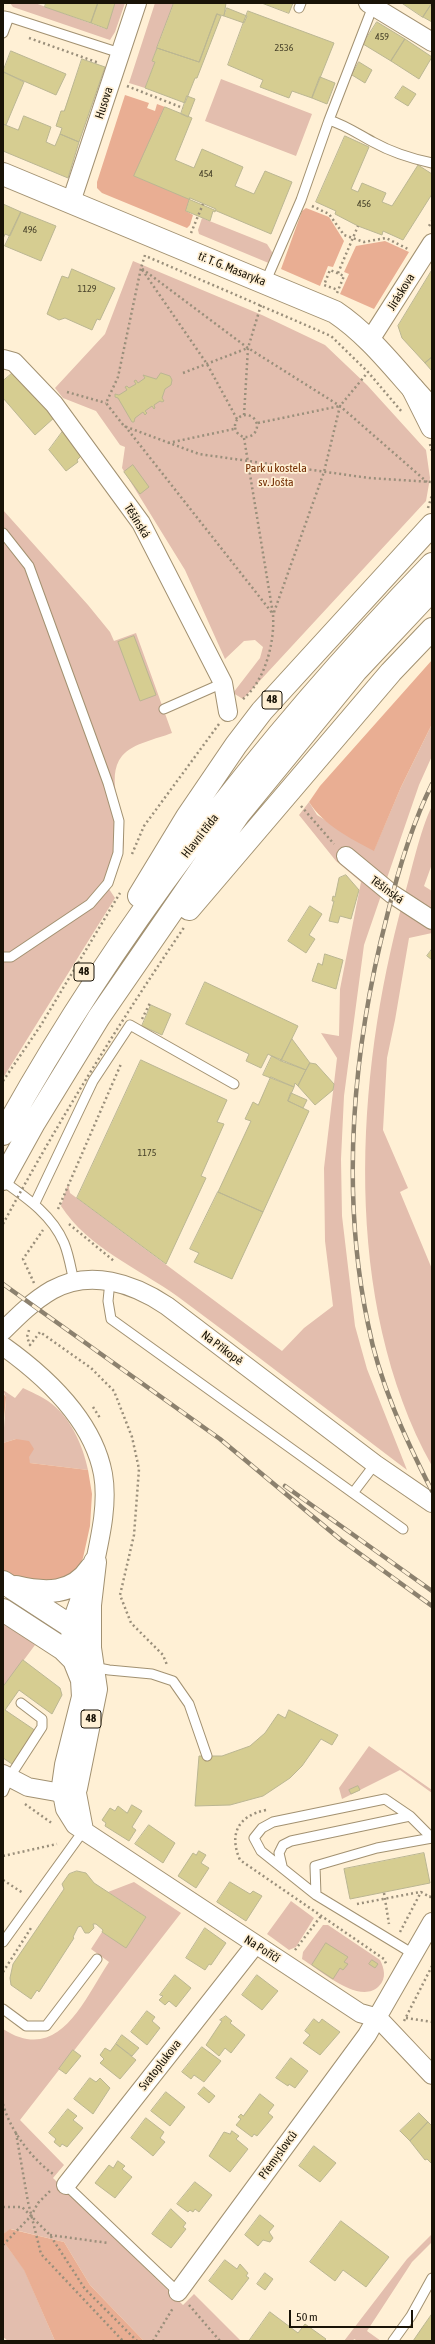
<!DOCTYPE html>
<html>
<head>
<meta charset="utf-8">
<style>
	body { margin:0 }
	#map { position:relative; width:435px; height:2344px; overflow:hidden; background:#fff0d5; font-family:"Asap Condensed",sans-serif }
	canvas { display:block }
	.frame { position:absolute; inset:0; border:4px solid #191307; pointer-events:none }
	.scale { position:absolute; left:289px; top:2310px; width:124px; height:18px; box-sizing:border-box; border:2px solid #191307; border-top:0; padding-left:5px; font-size:12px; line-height:14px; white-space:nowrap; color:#191307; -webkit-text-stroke:3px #fff0d5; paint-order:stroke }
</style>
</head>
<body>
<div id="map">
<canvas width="435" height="2344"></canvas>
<div class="frame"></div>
<div class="scale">50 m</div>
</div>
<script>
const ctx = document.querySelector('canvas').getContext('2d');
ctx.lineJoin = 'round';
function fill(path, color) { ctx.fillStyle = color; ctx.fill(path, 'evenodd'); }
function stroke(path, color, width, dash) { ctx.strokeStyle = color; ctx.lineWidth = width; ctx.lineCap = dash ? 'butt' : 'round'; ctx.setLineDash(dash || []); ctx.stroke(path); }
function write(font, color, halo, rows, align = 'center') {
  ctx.font = font + ' "Asap Condensed",sans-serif'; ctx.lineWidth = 3.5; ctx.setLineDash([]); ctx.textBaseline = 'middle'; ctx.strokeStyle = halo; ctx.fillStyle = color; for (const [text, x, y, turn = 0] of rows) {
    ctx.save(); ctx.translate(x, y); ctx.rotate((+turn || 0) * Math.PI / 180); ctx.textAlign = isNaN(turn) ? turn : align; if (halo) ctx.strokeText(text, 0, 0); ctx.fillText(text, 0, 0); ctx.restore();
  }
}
const green = new Path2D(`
	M10,3H35L106,29L115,3H125L115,32L110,40L13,7Z
	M155,3H174L152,61L155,62L145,88L129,83Z
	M221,79L312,114L296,156L205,121Z
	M202,218L267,244L272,252L271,264L199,234L198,230Z
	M133,261L262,315L325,345L367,385L426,450L430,478L426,501L243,699L233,693L260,658L263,647L255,640L244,641L225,659L185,570L122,468L125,447L120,445L96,411L63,398L55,388L105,334Z
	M3,510L88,605L110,632L114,641L136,633L172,733C157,739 133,743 122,756C104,778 125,816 124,843C123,859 116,874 109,889L115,898L3,1078Z
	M432,724V756L419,785L364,945L344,1096L341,1159L342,1216L355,1326L367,1369L407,1470C330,1412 254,1353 177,1296C138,1268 88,1248 61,1206L68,1184L70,1193L282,1351L304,1328L333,1306L325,1241L324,1168L337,1058L321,1033L339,1036L340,989L361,882L336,861L299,815L309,802L317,815L374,850L401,787Z
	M432,806V864L424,886L432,891V933L409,938L395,1020L387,1058L383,1130L408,1188L400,1192L432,1269V1466C341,1301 355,1077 403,901C411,873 420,830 432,806Z
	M23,1388C31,1392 41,1396 48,1401C70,1416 83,1445 88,1470L30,1463L16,1439L3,1443L6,1397L3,1390L15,1398Z
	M3,1622L35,1645L3,1688Z
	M369,1746L432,1790V1793L400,1770L342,1799L339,1788Z
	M134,1882L181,1913L20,2120L64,2165L53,2178L183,2305L194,2294L241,2341H144L90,2285L64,2242L11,2229L3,2234V2029C59,2065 83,2001 109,1962L91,1949L102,1932L126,1947L146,1917L108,1892Z
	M291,1901L314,1918L296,1947L289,1950L267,1934Z
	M323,1925H328L380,1960C384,1968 387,1978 379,1986C360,2006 320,1970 302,1959L303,1952Z
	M432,2234V2242L412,2262L367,2331L381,2341H358L354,2339L353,2341H344L407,2259Z
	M3,2241L24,2269L55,2341H8L3,2337Z`);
const forest = new Path2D(`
	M125,95L149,103L147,108L155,111L157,104L165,107L135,176L190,198L186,211L193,215L190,225L187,228L102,193L97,188V182Z
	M306,208L329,217L344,241L333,267L328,266L320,286L281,269L302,211Z
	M385,241L409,252L374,309L340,294L349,274L344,272L356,246Z
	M432,660V724L401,787L374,851C349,838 324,825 309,802L320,786Z
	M3,1393L6,1397L3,1429Z
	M16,1439L29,1441L34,1449L29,1457L30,1463L88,1470L92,1494L90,1526L83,1558L76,1572L57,1585L17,1579L3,1571V1443Z
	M10,2229L64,2242L90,2285L144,2341H55L24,2270L3,2241V2234Z`);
const building = new Path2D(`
	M46,3H98L91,23L45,7Z
	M98,3H115L107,29L91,23Z
	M174,3H226L224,16L217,14L199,62L157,48Z
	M262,3H293L289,13Z
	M402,3H432L423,17Z
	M432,3V22L423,17Z
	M227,8L247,16L244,23L224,16Z
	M248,11L334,43L312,98L292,91L289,98L260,87L263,80L228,65Z
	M217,14L221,16L197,78H195L185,103L145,88L155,62L152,61L157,48L199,62Z
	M377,22L405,39L391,61L363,44Z
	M405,39L432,57L419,79L391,61Z
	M11,51L66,74L56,95L3,72Z
	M82,59L105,67L79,142L60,134L62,128L56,126L61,111H64Z
	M359,62L372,70L365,83L352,75Z
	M4,72L24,82L6,125L3,124Z
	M320,77L335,83L327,104L312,98Z
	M403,86L416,94L408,106L395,98Z
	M187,96L195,99L188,117L181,114Z
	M165,107L192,118L175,160L194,168L202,149L243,167L235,186L254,194L265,171L292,182L271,234L134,176Z
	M24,116L51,127L46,142L55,146L60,134L79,142L68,178L3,151V124L18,130Z
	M345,136L369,147L351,189L358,192L362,183L386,193L382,202L392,206L418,165L432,174V194L403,240L383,231L382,235L358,226L335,214L336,211L316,202Z
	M190,198L216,209L215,212L213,211L210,221L186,211Z
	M3,204L21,212L10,236L5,234L3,239Z
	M21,212L56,226L41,261L5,246Z
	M72,269L115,288L100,320L97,319L92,330L65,318L59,320L47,314L62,276L68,278Z
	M432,270V357L425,363L402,338L398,326Z
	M432,357V371L425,363Z
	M15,371L55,417L35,435L3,398V381Z
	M161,373L170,376L172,380L171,385L165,389L162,398L164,401L162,402L160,401L154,405L155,408L154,409L152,406L145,411L147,413L145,415L143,412L135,418L134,422H132L118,398L115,397V394L119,395L127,390L125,387L127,386L129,388L136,384L134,381L136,380L138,383L145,378L143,375L156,379Z
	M66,427L84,453L77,460L78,462L66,471L49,450Z
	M133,465L149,487L140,494L124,472Z
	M134,636L156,695L140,701L118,642Z
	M346,875L359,890L351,919L340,916L338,923L329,921L334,901H332L333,896L335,897L339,878Z
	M310,906L322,914L309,935L315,939L306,953L288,941Z
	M432,949V960L427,956Z
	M325,954L343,960L336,989L312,981L318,963L322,965Z
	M205,982L298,1026L281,1061L268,1054L261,1068L246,1061L249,1054L186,1024Z
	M151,1005L171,1014L162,1035L142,1026Z
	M292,1039L310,1063L306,1070L281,1061Z
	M272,1056L306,1070L298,1086L295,1083L294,1087L263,1075Z
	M141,1060L227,1100L217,1122L224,1124L201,1176L206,1178L166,1264L77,1198Z
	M310,1063L316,1064L334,1084L333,1090L315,1105L298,1086Z
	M271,1077L294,1087L288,1101L309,1111L263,1212L218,1192L251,1121L245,1119L253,1102L258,1105Z
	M291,1093L307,1100L303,1108L288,1101Z
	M218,1192L263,1212L232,1279L194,1262L199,1253L190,1249Z
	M23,1660L60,1688L62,1695L52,1714L19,1690L5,1710L36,1731L12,1764L3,1758V1687Z
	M289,1710L338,1735L332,1745L321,1739L302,1766L290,1778L263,1796L230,1805L195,1806L199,1756H222L250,1746L265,1733L278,1714L285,1718Z
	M358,1786L360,1790L351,1794L349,1790Z
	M132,1805L142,1811L132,1827L136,1830L129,1841L105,1826L106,1823L102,1820L110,1808L115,1811L118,1806L127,1813Z
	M149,1825L175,1843L163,1863L135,1844Z
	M199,1851L206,1855L201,1863L209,1868L196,1888L178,1876L193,1853L196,1855Z
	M424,1853L430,1883L350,1899L344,1869Z
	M77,1871L86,1873L94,1883L146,1917L126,1948L102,1932L103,1930L96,1924H93L94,1928L89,1933H85L81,1926L78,1927L73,1937L74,1938L39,1992L37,1990L31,1999L11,1985L10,1978L13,1964L64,1889L62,1884L69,1874Z
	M230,1882L250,1894L253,1891L262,1896L246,1921L217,1902Z
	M205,1928L226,1943L211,1965L209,1964L205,1970L186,1958Z
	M326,1943L348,1957L344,1962L348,1964L343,1970L340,1968L333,1979L312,1965Z
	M372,1960L378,1964L375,1968L369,1964Z
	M175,1975L191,1988L176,2007L169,2001L165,2005L159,2000L163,1996L160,1995Z
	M257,1975L278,1991L262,2010L242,1995Z
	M147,2011L155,2017L152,2021L160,2028L147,2045L131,2032Z
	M226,2016L232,2021L230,2023L245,2035L231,2053L225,2048L219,2056L206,2045L222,2021L220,2020Z
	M314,2019L319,2023L322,2019L340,2032L320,2055L303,2043L310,2035L305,2031Z
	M122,2035L139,2048L132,2056L116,2044Z
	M116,2044L136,2060L120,2079L100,2063L104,2059L100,2055L105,2048L110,2051Z
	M202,2047L221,2061L204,2082L194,2075L191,2079L182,2072Z
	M73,2050L81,2056L66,2074L59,2069Z
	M291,2058L308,2071L295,2088L289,2084L288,2086L276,2078Z
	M90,2078L96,2082L100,2078L110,2088L93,2114L74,2099Z
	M204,2087L215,2096L209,2103L198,2094Z
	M166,2092L185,2107L170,2126L151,2111Z
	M260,2094L274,2105L268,2113L273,2117L257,2136L254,2134L252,2137L236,2125L241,2119L238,2117L241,2114L243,2116Z
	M68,2109L77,2116L73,2120L83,2128L67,2147L62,2144L60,2147L54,2142L56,2139L49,2133Z
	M419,2113L428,2122L410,2141L400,2131Z
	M146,2118L164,2132L160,2138L165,2142L153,2156L131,2138Z
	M428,2122L432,2126V2164L427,2159L425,2160L410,2141Z
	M232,2131L239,2136L236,2139L248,2149L230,2172L209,2156L224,2132L230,2134Z
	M314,2146L336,2163L320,2182L299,2166Z
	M118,2161L125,2166L122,2169L132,2177L115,2198L95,2183L109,2165L113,2168Z
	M195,2182L212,2195L199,2212L195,2209L193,2212L190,2210L188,2212L177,2204Z
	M171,2209L186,2223L183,2227L186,2229L171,2248L152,2234Z
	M260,2215L274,2226L269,2232L273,2238L270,2242L263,2240L258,2246L245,2235Z
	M341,2221L389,2257L366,2287L343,2270L335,2281L310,2262Z
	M225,2260L237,2269L240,2264L248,2273L246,2276L249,2278L232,2300L209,2281Z
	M265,2273L273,2279L265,2290L257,2284Z
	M270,2312L298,2333L305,2324L326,2339L324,2341H249Z
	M432,2314V2341H413L424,2325Z`);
const path = new Path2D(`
	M29,38L99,63
	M127,86L183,108
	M312,206L329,214L344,235L364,242L386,238L408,249
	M429,226L432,221
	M191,233L203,204
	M145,255L141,268L248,348L340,406L427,482
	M148,257L331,336L368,372L402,412
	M338,273L358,226
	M337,293L344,276L330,270L324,285L338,290
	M183,373L248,348
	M67,392L106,403
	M235 426a11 11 0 1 1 22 0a11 11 0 1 1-22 0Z
	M244,415L248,348L261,305
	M237,419L207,364L141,268L118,377L106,403L124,426L199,454L369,478L432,482
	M258,423L340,406
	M125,426L273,614
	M244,438L273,614
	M168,443L234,429
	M430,444L432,453
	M428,508L432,495
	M243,699C265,681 275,642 273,615L324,472L340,406L368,372
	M301,806L334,844
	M132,854L144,826L219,724
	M142,1019L150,1003
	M3,1081L41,1025L120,893
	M58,1209L121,1064
	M69,1224L114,1261
	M34,1283L23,1259L43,1230
	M29,1330L27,1337L30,1345L40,1332L91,1368L114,1391L132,1437L139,1469L134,1535L120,1595L131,1623L163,1655L167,1665
	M93,1407L100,1418
	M25,1804L53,1824
	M266,1810C237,1816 229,1835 240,1860L384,1959L387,1966
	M3,1856L57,1844
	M3,1880L23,1893
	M384,1893L389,1924
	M357,1904L420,1892
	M400,1932L421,1892L430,1897L432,1894
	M295,1950L321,1916
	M3,1972L31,1928
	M406,2018L432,2022
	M404,2021L432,1966
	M3,2104C10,2130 31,2158 53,2174
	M16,2133L28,2202L41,2254L123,2341
	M3,2207H22L50,2235L85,2289L137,2341
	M50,2235L108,2243
	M3,2245L31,2216L38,2203L51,2190
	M189,2305L220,2341
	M153,2341L173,2308`);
const service = new Path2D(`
	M299,8L301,3
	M9,17L120,53
	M3,33L9,17L4,16
	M329,120C345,125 358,134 373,142C391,152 413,159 432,163
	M265,283L301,200L329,120L373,6
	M3,533L29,566L108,783L119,821L118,853L108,883L90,904L11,957H3
	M164,709L223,683
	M3,1181C27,1198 52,1215 64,1243C69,1255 71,1269 74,1282
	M35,1203L93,1081L130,1025L234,1084
	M110,1281L108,1301L111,1319L403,1529
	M353,1493L375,1464
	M93,1667L109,1670L152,1674L173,1681L189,1704L207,1756
	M3,1792L9,1778L42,1727V1719L21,1703
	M282,1866L279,1853L283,1845L291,1841L410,1816
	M316,1895L315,1866L377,1848L432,1838
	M3,1942L84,1830
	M415,1955L316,1895L261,1851L254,1838L262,1828L273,1822L385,1799L410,1816L432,1838
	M3,2009L26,2026H46L97,1959
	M66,2185L178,2292
	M393,2341L411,2316L432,2278`);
const minor = new Path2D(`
	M368,3L432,42
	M71,202L137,3
	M370,340L432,243
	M3,359L14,362L54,404L141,523L223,683L228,712
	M346,856L392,894L432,920
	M3,1331C18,1316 33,1301 52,1290C90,1269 133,1283 167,1306L375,1464L432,1503
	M3,1346C45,1376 93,1420 103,1474C108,1502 101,1534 95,1562
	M3,1774L28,1787L62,1793L65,1809L75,1825L360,2013L378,2018L432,2075
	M76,1788L84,1830
	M66,2185L255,1945
	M178,2292L367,2035L432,1922`);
const tertiary = new Path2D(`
	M3,174L335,312C371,336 397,372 426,403`);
const primary = new Path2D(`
	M413,389L432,427
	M139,896L187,817L236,745L262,711L432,525
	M189,909L391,672L432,629
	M3,1134C118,926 267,735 432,564
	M3,1179L34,1123L99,1017L239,814L356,671L432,590
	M95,1562L90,1605V1648L96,1689L76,1788L62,1793L66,1765L83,1697L82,1680L74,1660L72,1627Z
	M3,1582L72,1627L82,1637
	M16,1587C45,1594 73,1595 91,1568
	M3,1610L63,1649L74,1660`);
const rail = new Path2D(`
	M432,784C411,826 398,871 387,916C353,1047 340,1190 368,1324C379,1382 405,1438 432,1491
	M3,1284L220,1439L341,1540L432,1606
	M285,1486L432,1591`);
const pathBridge = new Path2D(`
	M3,1224C59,1120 119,1023 185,926`);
const numberNames = [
	["459",382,37],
	["2536",284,48],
	["454",206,174],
	["456",364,204],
	["496",30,230],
	["1129",87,289],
	["1175",147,1153]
];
const shields = [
	[272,700,20],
	[84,972,20],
	[91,1719,20]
];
const shieldNames = [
	["48",272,700],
	["48",84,972],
	["48",91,1719]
];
const streetNames = [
	["Husova",104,103,-72],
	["tř. T. G. Masaryka",232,269,22],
	["Jiráskova",401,292,-58],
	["Těšínská",137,521,58],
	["Hlavní třída",200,836,-52],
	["Těšínská",387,890,36],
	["Na Příkopě",222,1348,37],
	["Na Poříčí",262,1949,32],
	["Svatoplukova",160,2065,-52],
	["Přemyslovců",278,2155,-54]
];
const parkNames = [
	["Park u kostela",276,468],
	["sv. Jošta",276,482]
];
fill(green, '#e3beae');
fill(forest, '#e9ae93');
fill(building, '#d6cd91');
stroke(building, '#bbb692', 1);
stroke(service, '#a29171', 11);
stroke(minor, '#a29171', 20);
stroke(tertiary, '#a29171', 24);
stroke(primary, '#a29171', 24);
stroke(path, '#9a8f7b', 2.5, [2, 3]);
stroke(service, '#fff', 9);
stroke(minor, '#fff', 18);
stroke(tertiary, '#fff', 22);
stroke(primary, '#fff', 22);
stroke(rail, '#8c816e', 4.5);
stroke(rail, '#fff0d5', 3, [9]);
stroke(pathBridge, '#9a8f7b', 2.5, [2, 3]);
write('10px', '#48422a', null, numberNames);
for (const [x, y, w] of shields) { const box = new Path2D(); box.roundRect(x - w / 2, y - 9, w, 18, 3); ctx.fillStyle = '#fff0d5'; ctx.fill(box); stroke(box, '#191307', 1); }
write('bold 11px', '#191307', null, shieldNames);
write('12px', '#191307', '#fff0d5', streetNames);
write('12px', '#732d03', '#fff0d5', parkNames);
</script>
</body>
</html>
